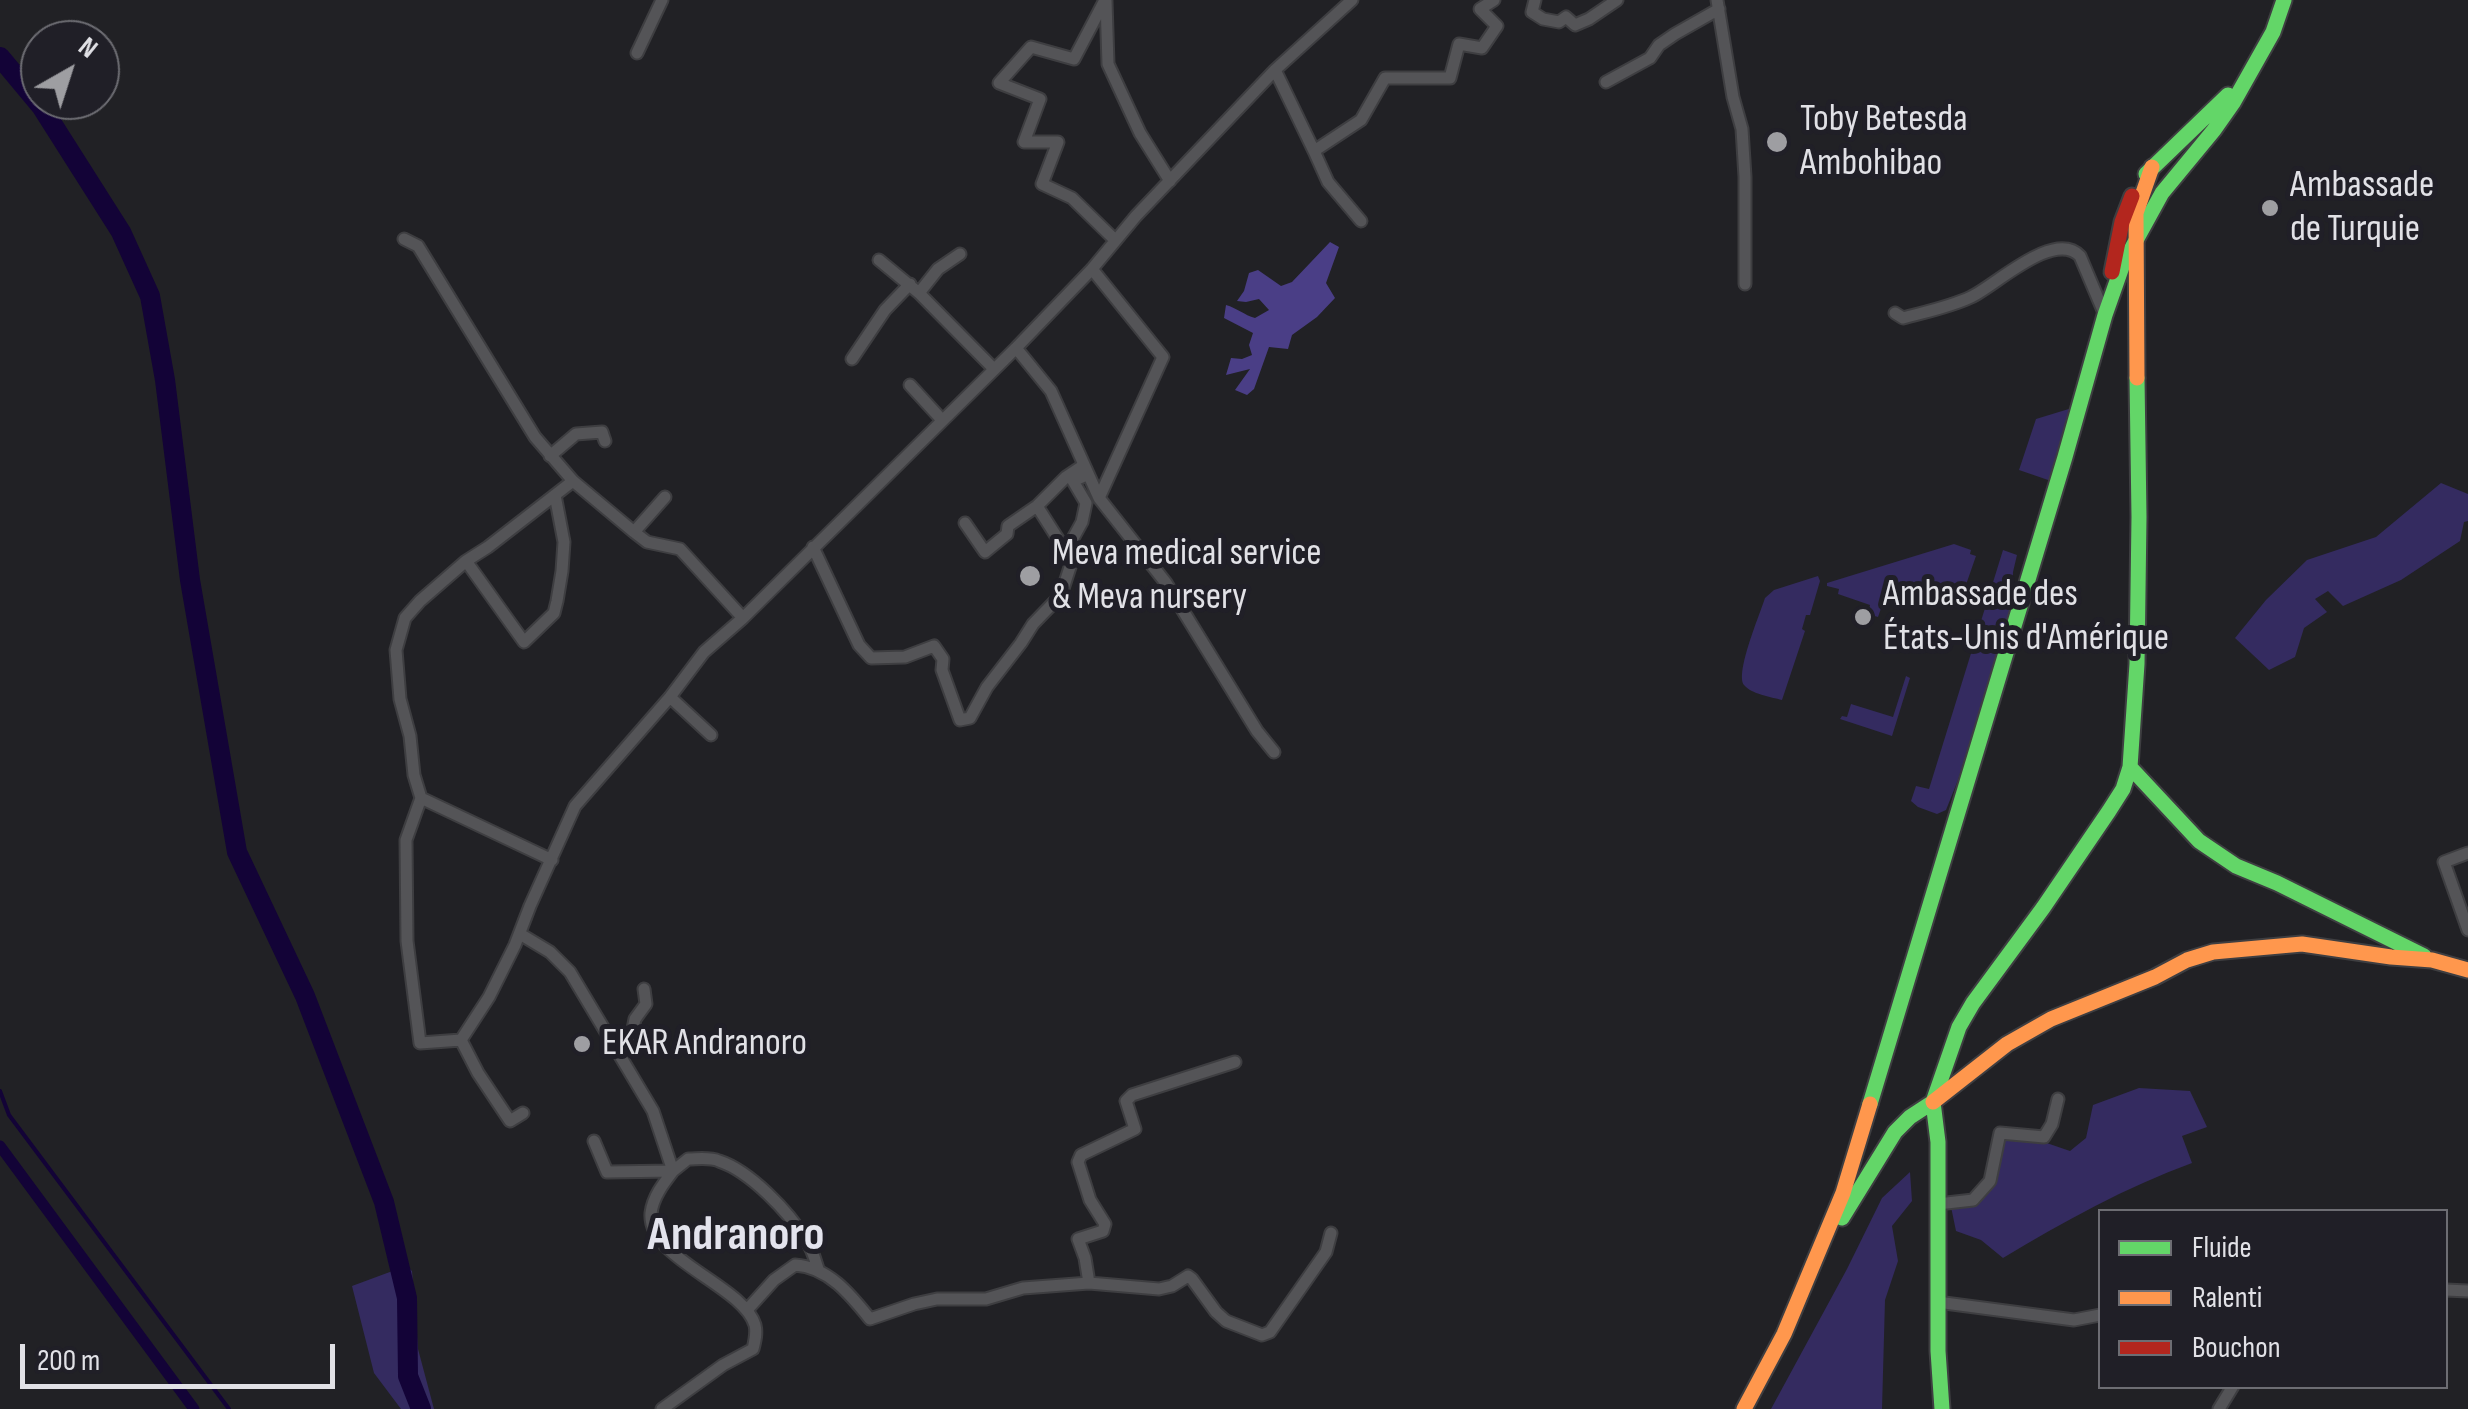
<!DOCTYPE html>
<html>
<head>
<meta charset="utf-8">
<style>
	body { margin:0 }
	#map { position:relative; width:2468px; height:1409px; overflow:hidden; background:#212125; font-family:"Sofia Sans Condensed",sans-serif }
	canvas { display:block }
	.legend { position:absolute; left:2098px; top:1209px; width:350px; height:180px; box-sizing:border-box; background:#201f27; border:2px solid #6d6d73; margin:0; padding:12px 18px; list-style:none; font-size:30px; color:#e1e1e6 }
	.legend li { display:flex; align-items:center; gap:20px; height:50px }
	.legend b { width:50px; border:2px solid #6d6d73 }
	.north { position:absolute; left:20px; top:20px; width:100px; height:100px; box-sizing:border-box; background:#201f27; border:2px solid #6d6d73; border-radius:50%; rotate:39deg; font-size:28px; font-weight:700; line-height:40px; text-align:center; color:#e1e1e6 }
	.north::after { content:''; display:block; margin:auto; width:35px; height:45px; background:#9e9ea2; clip-path:polygon(50% 0,100% 100%,50% 72%,0 100%) }
	.scale { position:absolute; left:20px; top:1344px; width:315px; height:45px; box-sizing:border-box; border:5px solid #e1e1e6; border-top:0; padding-left:12px; font-size:30px; line-height:35px; white-space:nowrap; color:#e1e1e6; -webkit-text-stroke:8px #201f27; paint-order:stroke }
</style>
</head>
<body>
<div id="map">
<canvas width="2468" height="1409"></canvas>
<ul class="legend">
<li><b style="height:12px;background:#63d668"></b>Fluide</li>
<li><b style="height:12px;background:#ff974d"></b>Ralenti</li>
<li><b style="height:12px;background:#b3261e"></b>Bouchon</li>
</ul>
<div class="north">N</div>
<div class="scale">200 m</div>
</div>
<script>
const ctx = document.querySelector('canvas').getContext('2d');
ctx.lineJoin = 'round';
function fill(path, color) { ctx.fillStyle = color; ctx.fill(path, 'evenodd'); }
function stroke(path, color, width, dash) { ctx.strokeStyle = color; ctx.lineWidth = width; ctx.lineCap = dash ? 'butt' : 'round'; ctx.setLineDash(dash || []); ctx.stroke(path); }
function write(font, color, halo, rows, align = 'center') {
  ctx.font = font + ' "Sofia Sans Condensed",sans-serif'; ctx.lineWidth = 10; ctx.setLineDash([]); ctx.textBaseline = 'middle'; ctx.strokeStyle = halo; ctx.fillStyle = color; for (const [text, x, y, turn = 0] of rows) {
    ctx.save(); ctx.translate(x, y); ctx.rotate((+turn || 0) * Math.PI / 180); ctx.textAlign = isNaN(turn) ? turn : align; if (halo) ctx.strokeText(text, 0, 0); ctx.fillText(text, 0, 0); ctx.restore();
  }
}
const green = new Path2D(`
	M2072,408L2051,481L2019,470L2036,419Z
	M2441,483L2468,494V521L2464,522L2460,541L2401,580L2343,606L2328,591L2315,599L2327,612L2304,628L2295,657L2269,670L2235,638L2266,600L2307,560L2376,537Z
	M1954,544L1971,550L1970,554L1976,556L1961,599L1935,591L1936,584L1927,581L1918,605L1886,594L1878,617L1868,614L1870,605L1838,594L1839,589L1827,586V583Z
	M2003,550L2017,555L2013,572L2012,609L1958,780L1946,810L1937,814L1918,807L1911,801L1916,786L1929,789Z
	M1818,576L1820,581L1810,615H1806L1802,629L1805,631L1782,700C1771,697 1751,694 1744,685C1735,673 1760,614 1765,598L1774,590Z
	M1906,676L1910,678L1892,736L1840,719L1842,716L1847,717L1851,704L1893,717Z
	M2139,1088L2190,1091L2207,1127L2182,1136L2192,1163C2126,1187 2063,1222 2003,1258L1981,1240L1956,1231L1950,1202L1976,1200L1990,1181L2000,1136L2035,1139L2070,1151L2086,1138L2093,1105Z
	M1910,1172L1912,1201L1892,1226L1898,1261L1885,1300L1882,1409H1771L1847,1269L1882,1198Z
	M406,1266L412,1271L418,1349L434,1409H401L374,1373L352,1286Z`);
const forest = new Path2D(`
	M1330,242L1339,247L1326,283L1335,298L1317,317L1292,335L1288,349L1269,347L1254,389L1247,395L1235,390L1250,369L1226,375L1231,358L1242,359L1252,355L1249,345L1253,333L1224,318L1226,305C1237,308 1244,315 1255,318L1269,310L1259,299L1246,302L1237,301L1244,291L1249,273L1258,270L1281,286L1292,282Z`);
const stream = new Path2D(`
	M0,1091L9,1115L229,1409`);
const canal = new Path2D(`
	M0,1146L194,1409`);
const river = new Path2D(`
	M0,57L41,106L121,232L150,296L165,380L190,580L237,852L305,996L384,1202L407,1298L408,1376L421,1409`);
const street = new Path2D(`
	M1105,0L1074,59L1031,47L999,83L1040,99L1024,142H1058L1042,184L1072,198L1115,240
	M1535,0L1532,12L1543,19L1559,22L1566,17L1575,25L1589,19L1617,0
	M1717,0L1733,97L1742,129L1745,177V284
	M1106,1L1108,64L1140,133L1170,181
	M637,53L662,0
	M1275,70L1314,151
	M1606,82L1650,58L1659,45L1675,34L1719,9
	M1361,221L1328,182L1314,151L1361,120L1385,78H1450L1459,44L1482,48L1497,26L1480,9L1494,0
	M404,239L418,246L535,437L573,481L634,532L647,542L680,549L743,618
	M879,260L919,293L993,368
	M1092,269L1163,357L1099,498
	M919,293L938,269L960,254
	M1895,313L1903,318C1925,312 1950,307 1971,297C1995,286 2054,229 2080,256L2105,315
	M1016,348L1051,391L1099,498L1166,583L1257,731L1274,752
	M852,359L885,310L910,284
	M910,385L942,420
	M550,456L576,434L602,432L605,441
	M965,523L985,552L1007,534L1008,526L1037,506L1066,477L1084,465
	M634,532L665,497
	M813,547L859,645L871,658L905,657L934,646L943,659L942,670L960,720L970,718L987,687L1021,643L1033,624L1061,595L1072,561L1037,506
	M1066,551L1082,522L1086,503L1073,481L1082,477V474
	M466,561L524,642L554,613L557,601L562,571L564,542L555,495
	M670,697L711,735
	M421,798L552,860
	M2468,853L2444,862L2468,930
	M520,934L550,952L570,972L653,1111L673,1171C663,1184 653,1197 651,1213C647,1259 743,1285 755,1325C757,1333 755,1341 753,1349L723,1365L662,1409
	M461,1040L420,1043L407,941L406,840L421,798L414,775L410,736L400,699L396,650L405,618L420,601L466,561L488,547L573,481
	M618,1051L631,1039L635,1019L646,1004L644,989
	M523,1113L510,1121L478,1073L461,1040L489,997L515,945L530,906L575,806L670,697L704,652L743,618L1016,348L1092,269L1136,216L1275,70L1352,0
	M594,1141L607,1172L673,1171L688,1159C698,1159 710,1157 719,1161C750,1171 789,1212 806,1240C812,1248 815,1259 818,1269
	M1938,1204L1973,1200L1990,1181L2000,1133L2044,1137L2052,1124L2058,1099
	M1089,1283L1085,1258L1078,1239L1103,1231L1105,1224L1090,1200L1078,1162L1081,1155L1135,1129L1126,1101L1132,1095L1235,1062
	M2446,1290L2468,1291
	M1937,1302L2074,1320L2100,1315
	M747,1310L774,1280L795,1265C828,1267 850,1294 870,1319L914,1304L937,1299H986L1023,1288L1089,1283L1159,1289L1172,1286L1188,1276L1192,1279L1216,1312L1226,1321L1262,1335L1270,1332L1326,1252L1331,1233
	M2219,1409L2233,1386`);
const fast = new Path2D(`
	M2146,174L2228,95
	M2130,767L2199,841L2236,866L2277,883L2424,956
	M1870,1104L2065,457L2105,315L2123,264L2162,193L2214,130L2233,103L2273,32L2284,0
	M1842,1218L1895,1132L1910,1117L1933,1102
	M1942,1409L1938,1351V1142L1933,1102L1959,1027L1973,1003L2043,908L2109,811L2123,789L2130,767L2137,664L2139,517L2137,378`);
const slow = new Path2D(`
	M2137,378L2136,213L2152,167
	M1933,1102L2007,1044L2051,1019L2155,977L2187,960L2213,952L2302,944L2391,957L2432,960L2468,970
	M1744,1409L1784,1334L1843,1193L1870,1104`);
const jam = new Path2D(`
	M2112,272L2122,222L2132,196`);
const markers = [
	[1777,142,12,"#9e9ea2"],
	[2270,208,10,"#9e9ea2"],
	[1030,576,12,"#9e9ea2"],
	[1863,617,10,"#9e9ea2"],
	[582,1044,10,"#9e9ea2"]
];
const poiNames = [
	["Toby Betesda",1800,120],
	["Ambohibao",1800,164],
	["Ambassade",2290,186],
	["de Turquie",2290,230],
	["Meva medical service",1052,554],
	["& Meva nursery",1052,598],
	["Ambassade des",1883,595],
	["États-Unis d'Amérique",1883,639],
	["EKAR Andranoro",602,1044]
];
const districtNames = [
	["Andranoro",736,1237]
];
fill(green, '#342b60');
fill(forest, '#4a3e86');
stroke(stream, '#130337', 4);
stroke(canal, '#130337', 11);
stroke(river, '#130337', 20);
stroke(street, '#3e3e41', 15);
stroke(fast, '#3e3e41', 19);
stroke(slow, '#3e3e41', 19);
stroke(jam, '#3e3e41', 19);
stroke(street, '#545457', 11);
stroke(fast, '#63d668', 15);
stroke(slow, '#ff974d', 15);
stroke(jam, '#b3261e', 15);
for (const [x, y, r, color] of markers) { const dot = new Path2D(); dot.arc(x, y, r, 0, 2 * Math.PI); ctx.fillStyle = color; ctx.fill(dot); stroke(dot, '#201f27', 4); }
write('38px', '#e1e1e6', '#201f27', poiNames, 'left');
write('bold 48px', '#e3e3ed', '#201f27', districtNames);
</script>
</body>
</html>
